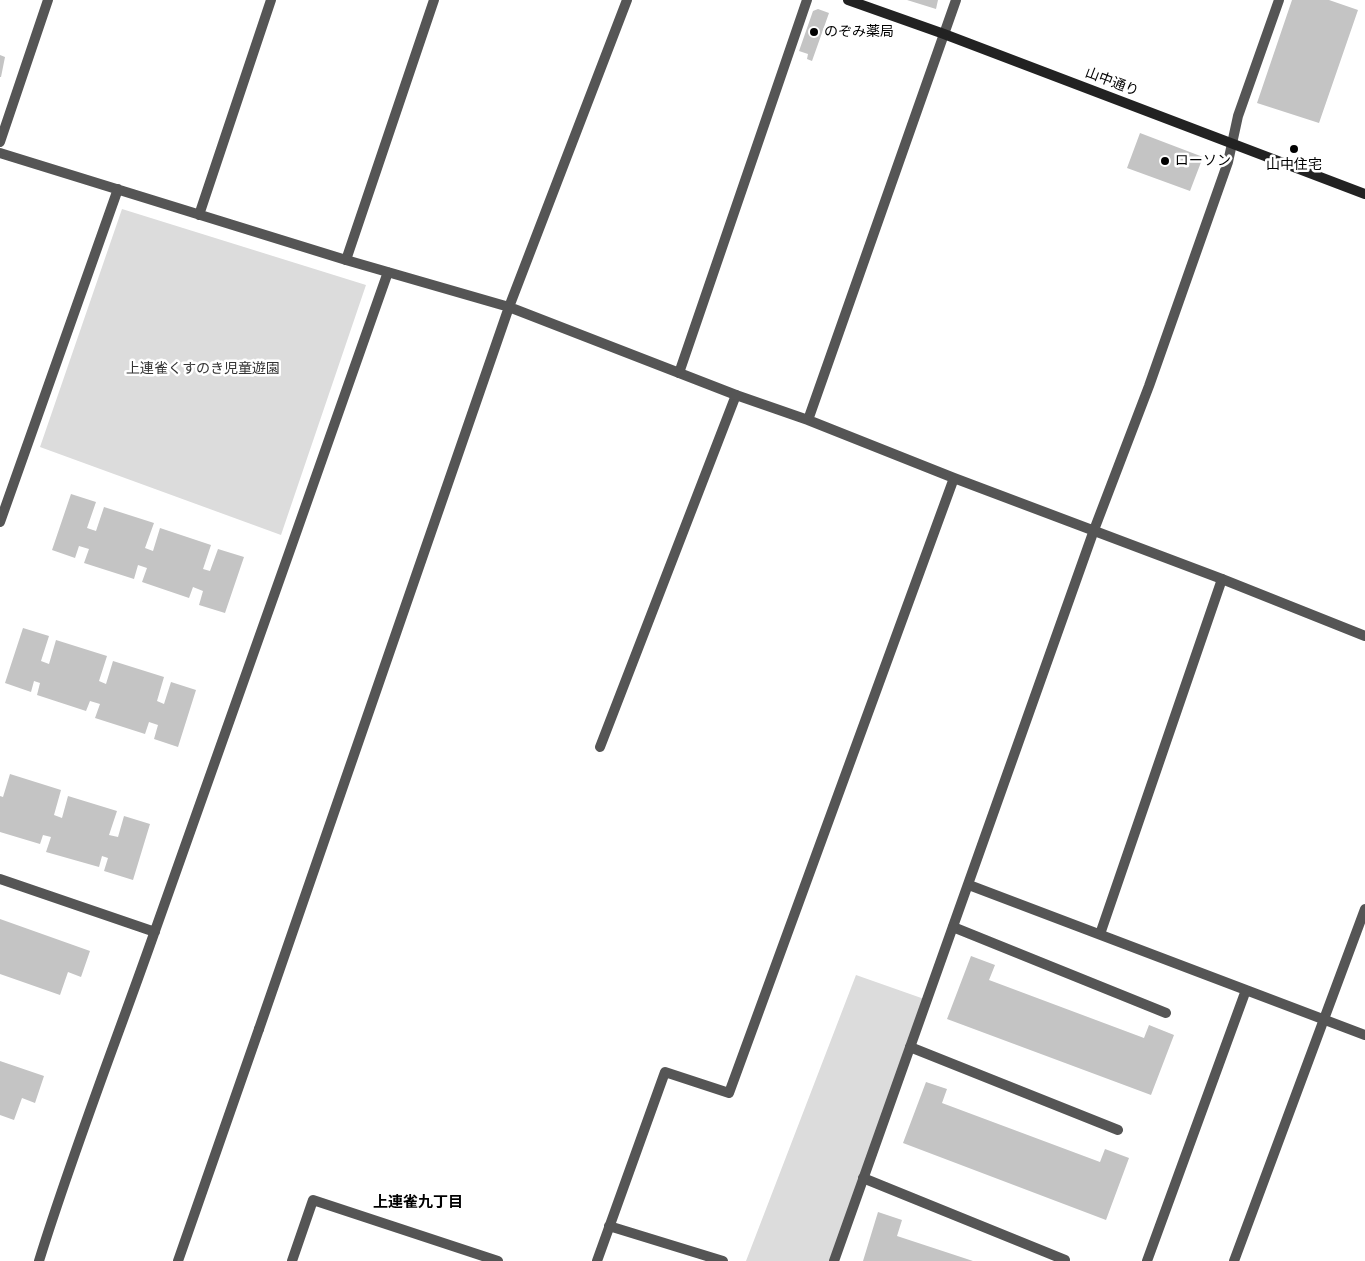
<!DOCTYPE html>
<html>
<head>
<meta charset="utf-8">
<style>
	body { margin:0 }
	canvas { display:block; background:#fff }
</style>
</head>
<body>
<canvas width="1365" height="1261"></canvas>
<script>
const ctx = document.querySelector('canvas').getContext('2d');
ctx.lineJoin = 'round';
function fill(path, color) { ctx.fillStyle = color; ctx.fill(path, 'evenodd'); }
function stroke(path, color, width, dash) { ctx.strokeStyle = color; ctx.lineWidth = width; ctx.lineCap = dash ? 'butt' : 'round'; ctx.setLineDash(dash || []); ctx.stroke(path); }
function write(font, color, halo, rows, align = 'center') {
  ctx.font = font + ' "Alegreya Sans","Noto Sans JP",sans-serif'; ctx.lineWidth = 5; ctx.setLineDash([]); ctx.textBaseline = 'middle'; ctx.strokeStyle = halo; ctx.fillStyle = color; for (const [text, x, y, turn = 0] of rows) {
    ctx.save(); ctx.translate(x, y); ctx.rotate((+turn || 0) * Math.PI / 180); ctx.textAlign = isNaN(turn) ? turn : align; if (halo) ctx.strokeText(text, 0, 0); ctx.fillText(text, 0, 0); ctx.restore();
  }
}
const green = new Path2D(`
	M122,209L366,285L281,535L40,447Z
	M856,975L927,1000L834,1261H746Z`);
const building = new Path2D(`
	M907,0H938L936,9Z
	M1292,0H1329L1358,10L1319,123L1257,103Z
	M818,9L829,13L812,61L807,59L808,54L799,51L813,11Z
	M0,55L5,57L1,77H0Z
	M1140,133L1203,157L1190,191L1127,168Z
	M71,494L96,502L87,528L96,531L104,507L154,523L145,548L153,551L160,528L211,545L203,569L210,571L218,549L244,557L225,613L199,605L203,591L193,587L189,598L142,582L147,568L138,565L134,579L84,563L89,549L79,546L75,558L52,550Z
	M23,628L49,636L41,661L49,664L56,640L107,656L99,681L106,684L113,661L164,677L157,701L164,704L171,682L196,690L178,747L154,739L158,725L149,722L145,734L95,718L100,704L90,701L86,711L37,695L40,683L34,681L31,692L5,683Z
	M10,774L61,790L54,815L62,818L68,796L117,811L109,835L118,837L124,816L150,824L133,880L104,871L108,858L102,856L99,867L46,852L51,837L43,835L40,844L0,832V796L3,797Z
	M0,919L90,951L81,977L68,972L60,995L0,974Z
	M971,956L995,965L989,980L1144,1038L1149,1025L1174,1035L1151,1095L947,1019Z
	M0,1061L44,1076L35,1103L22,1098L14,1120L0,1115Z
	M926,1082L947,1089L942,1103L1100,1162L1105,1149L1129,1158L1106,1220L903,1143Z
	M878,1212L902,1220L897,1236L973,1261H863Z`);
const lane = new Path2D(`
	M346,260L434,0
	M679,373L807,0
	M600,747L736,395
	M953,927L1166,1013
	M1100,934L1222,579
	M910,1047L1118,1130
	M863,1178L1065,1260
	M178,1261L259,1029
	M1234,1261L1365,909`);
const street = new Path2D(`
	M0,142L48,0
	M0,153L346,260L509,307L736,395L808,420L954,478L1222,579L1365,636
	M199,215L271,0
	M808,420L956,0
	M0,522L118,189
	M0,879L155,932
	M969,885L1246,990L1147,1261
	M1246,990L1365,1035
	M259,1029L509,307L627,0
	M609,1226L723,1261
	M39,1261C74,1148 117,1039 156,928C234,709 311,491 388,272
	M292,1261L313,1200L498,1261
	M597,1261L665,1072L729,1093L954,478
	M834,1261L1094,530L1149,386L1228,162L1238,116L1279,0`);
const secondary = new Path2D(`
	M848,0L944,34L1365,194`);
const markers = [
	[814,32,5,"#000"],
	[1294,149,5,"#000"],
	[1165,161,5,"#000"]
];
const poiNames = [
	["のぞみ薬局",824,32],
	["ローソン",1175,161],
	["山中住宅",1294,165,"center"]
];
const streetNames = [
	["山中通り",1112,82,21]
];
const parkNames = [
	["上連雀くすのき児童遊園",203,369]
];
const neighbourhoodNames = [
	["上連雀九丁目",418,1202]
];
fill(green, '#dcdcdc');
fill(building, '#c4c4c4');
stroke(lane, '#555', 10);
stroke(street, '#555', 10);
stroke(secondary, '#222', 10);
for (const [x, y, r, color] of markers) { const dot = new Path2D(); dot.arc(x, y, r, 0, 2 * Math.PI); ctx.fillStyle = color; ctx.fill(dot); stroke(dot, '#fff', 2); }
write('14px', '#000', '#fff', poiNames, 'left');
write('14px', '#000', '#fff', streetNames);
write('14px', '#333', '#fff', parkNames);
write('bold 15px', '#000', '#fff', neighbourhoodNames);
</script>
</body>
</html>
